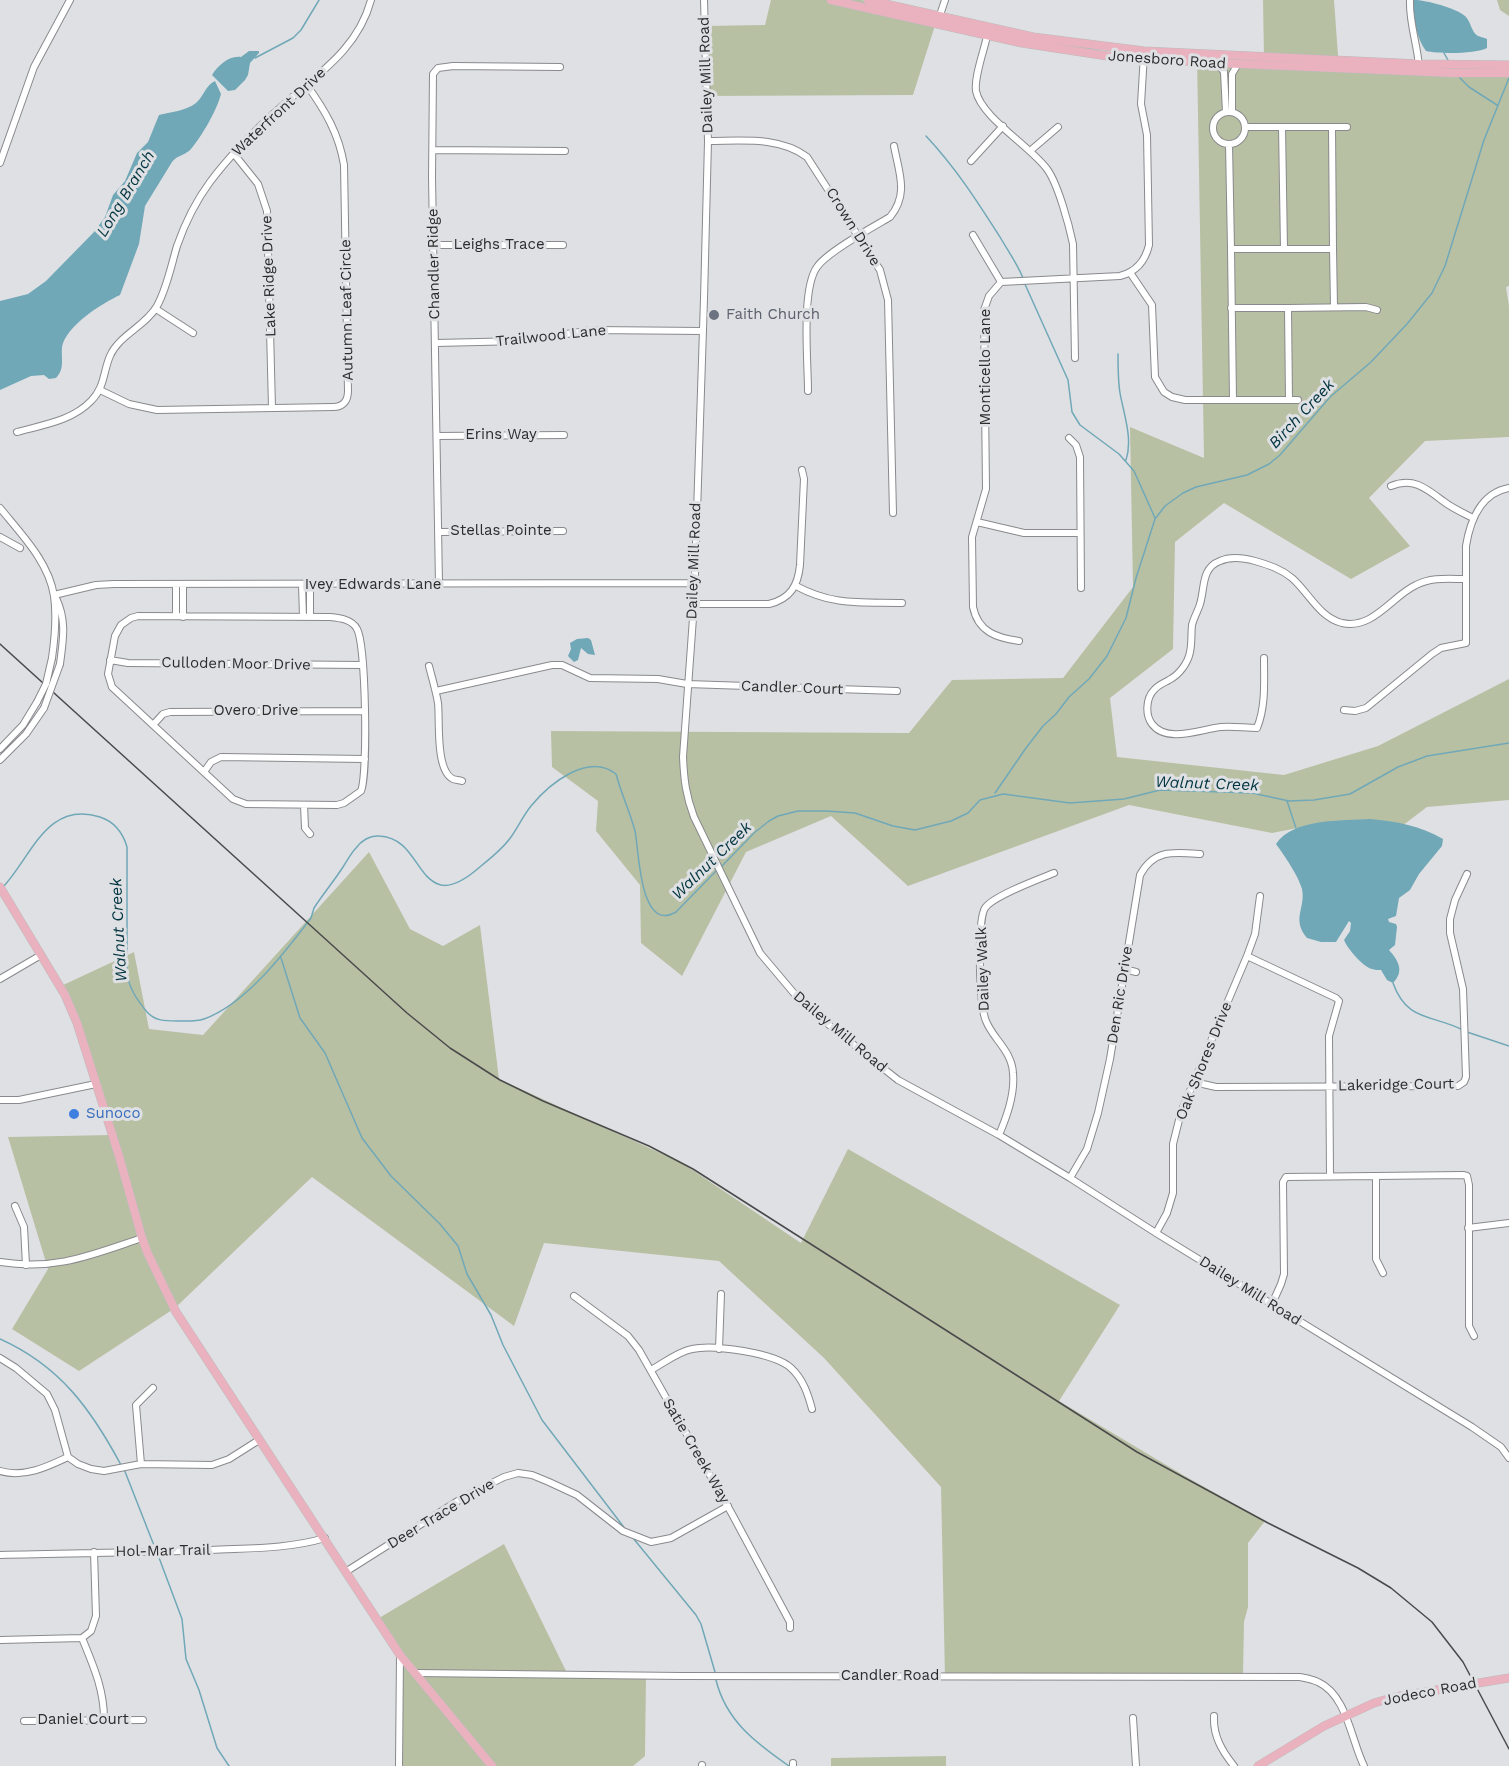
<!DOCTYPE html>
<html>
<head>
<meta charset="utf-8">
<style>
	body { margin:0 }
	canvas { display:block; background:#dfe0e3 }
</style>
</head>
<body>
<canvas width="1509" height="1766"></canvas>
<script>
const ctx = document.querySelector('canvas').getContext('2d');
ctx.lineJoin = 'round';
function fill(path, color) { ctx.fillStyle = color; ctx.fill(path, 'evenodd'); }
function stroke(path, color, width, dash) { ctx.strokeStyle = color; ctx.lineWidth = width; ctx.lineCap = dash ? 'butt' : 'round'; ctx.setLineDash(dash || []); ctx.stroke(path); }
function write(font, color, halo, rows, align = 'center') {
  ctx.font = font + ' "Work Sans",sans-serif'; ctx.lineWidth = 6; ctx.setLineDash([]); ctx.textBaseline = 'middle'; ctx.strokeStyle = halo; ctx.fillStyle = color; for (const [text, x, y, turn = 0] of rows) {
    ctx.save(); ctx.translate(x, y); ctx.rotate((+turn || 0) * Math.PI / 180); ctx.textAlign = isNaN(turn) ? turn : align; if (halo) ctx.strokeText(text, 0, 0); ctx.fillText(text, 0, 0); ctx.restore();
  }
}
const green = new Path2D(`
	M771,0H861L937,19L913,95L704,96L702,26L765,25Z
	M1263,0H1334L1339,69L1509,61V286L1506,287L1509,306V437L1425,441L1369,498L1410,546L1351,579L1224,503L1175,542L1173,649L1110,698L1117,757L1284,775L1378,746L1509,679V800L1427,807L1398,829L1318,824L1272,833L1129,805L908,886L831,816L746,852L682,976L641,943L640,885L596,831L598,801L552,767L551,731L909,733L952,680L1063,678L1133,587L1130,427L1204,458L1197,58L1264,59Z
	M1497,0H1509V16L1500,10Z
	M369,852L410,929L443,946L480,925L499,1079L682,1163L801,1243L848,1149L1120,1305L1059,1401L1183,1475L1265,1521L1248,1543V1607L1244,1622L1243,1675L945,1678L941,1487L824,1358L719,1261L544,1243L514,1326L312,1177L175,1308L79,1371L12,1329L48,1269L8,1137L112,1135L61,986L134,952L149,1029L203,1035Z
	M504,1544L566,1671L646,1675L645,1756L633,1766H396V1648L379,1618Z
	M946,1756V1766H831V1758Z`);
const water = new Path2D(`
	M1414,0C1426,0 1456,8 1465,16C1471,21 1471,32 1478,36C1481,37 1485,38 1487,39V48C1476,54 1439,54 1426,51C1416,38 1413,16 1414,0Z
	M249,51H259V53L250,63L248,75L245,80L235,90L228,91L212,75C218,65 230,55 241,57Z
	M215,81L221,94C217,110 202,136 191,149C186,155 177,155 172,162L145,206L139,244L120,295C101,304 66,326 62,347C61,359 65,369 56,378L49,379L44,375L31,376L0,390V301L28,294L46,281L94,232L105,217L113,195L125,181L137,153L148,142L159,115C170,112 186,111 196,103C204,96 205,86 215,81Z
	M588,638L591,640L595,655L588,654L581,648L578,660L574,662L568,656L571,649L570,643L577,639Z
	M1370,819C1396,821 1421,826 1443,839L1442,846L1419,874L1410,890L1399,898L1396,916L1388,919L1389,922L1396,924L1397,927L1395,945L1389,950C1398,960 1405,971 1393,983L1387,980L1381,970C1378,970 1375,970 1372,969C1363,967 1347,948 1344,940L1350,931L1351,923L1349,921L1336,942H1321L1307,938C1291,919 1306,908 1302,889C1298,875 1284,855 1276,844C1293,818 1342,821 1370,819Z`);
const stream = new Path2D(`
	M1444,53L1449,62
	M255,58L293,38L301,30L319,0
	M1458,76L1469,87L1497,105
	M926,136C956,168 977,201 1000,237C1008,251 1017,263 1023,278
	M1024,282L1068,380L1072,412L1080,425L1119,454L1134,471L1155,518
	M1118,354C1118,367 1118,381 1120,393C1124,415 1133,439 1126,460
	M995,793L1026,748L1043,726L1056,714L1069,697L1089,679L1107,656L1126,618L1136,578L1155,519L1165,506L1183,493L1196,487L1247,475L1269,464L1280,455L1330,397L1371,362L1407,324L1432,293L1445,266L1484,140L1509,78
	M1287,801L1296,828
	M721,867L754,833L769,821L778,816L798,811H826L855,813L893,826L915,830L951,821L968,813L980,800L1003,794L1070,803L1124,799L1160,790L1252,793L1289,801L1314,800L1350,794L1398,767L1427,756L1509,743
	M3,887C32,856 47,800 100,817C115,822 123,833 127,847V971C128,987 137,1000 147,1012C155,1021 165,1021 177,1021C186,1021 195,1022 204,1019C246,1004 285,952 311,918L314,908C323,894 334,881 343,867C347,861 351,853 356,848C361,841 370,835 379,836C415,838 415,878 441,885C455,888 472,874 481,866C491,858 504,847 511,837C518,827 523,816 531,806C549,784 588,752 616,774C621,793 630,812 635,831C639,848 639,934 676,912L717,870
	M281,958L300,1018L325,1053L362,1138L391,1176L440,1224L458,1246L467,1274L491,1315L503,1345L542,1420L626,1530
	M1393,983C1407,1022 1431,1014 1463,1030
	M1467,1032L1509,1046
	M0,1339C60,1366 91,1409 121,1465
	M124,1469L155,1548
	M633,1538L696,1615L701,1624L715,1672
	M158,1555L182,1619L186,1659L199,1690L217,1748L229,1766
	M716,1680C726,1721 756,1743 789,1766`);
const minor = new Path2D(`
	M704,0L708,141L704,299L694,604L683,757C684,780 686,796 694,817L760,953L803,1004L869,1057L898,1080L999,1135L1070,1178L1156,1233L1472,1427L1501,1447L1509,1458
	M1410,0C1409,24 1418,45 1419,68
	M939,18L945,0
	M987,36C984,51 974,77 976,91C981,117 1030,146 1047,169C1058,184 1069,225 1073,244L1075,358
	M1217,63L1224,72L1226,112
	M1213 128a16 16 0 1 1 32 0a16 16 0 1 1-32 0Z
	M1232,112V74L1238,64
	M1282,127L1284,249
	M1332,127H1347
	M708,141C741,141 779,136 807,157L880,270L888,300L893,513
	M1229,144L1231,249H1333L1332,127H1245
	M433,150L565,151
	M1030,151L1058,127
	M234,154L258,184L267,211L272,408
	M971,161L1003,126
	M0,163L34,67L70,0
	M973,235L1001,282
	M434,245H563
	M1231,249L1233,400H1298
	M1333,249L1334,307
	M1131,274L1152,305L1155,377L1164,392L1172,397L1185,400H1233
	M1231,308H1288L1289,400
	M1288,308L1366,307L1377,310
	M156,309L193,333
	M436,343L522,341L592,330L703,331
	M100,390L129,404L157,410L333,407C343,407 348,401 348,391L344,165C339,134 325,110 306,84
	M808,391C808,362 801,289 817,267C827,252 873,227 890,217C909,194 899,173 894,146
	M17,432C42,425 72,421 91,401C105,387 103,372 110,356C119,335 146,326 157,306C167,288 171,266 177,246C185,223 196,201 210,182C231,154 256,129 282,106C318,74 358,49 371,0
	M437,436L564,435
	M1069,438L1076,445L1080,457L1081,588
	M1391,486C1413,477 1426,488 1443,501C1452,508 1463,513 1473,518
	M0,508C21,534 49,562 54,596C57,617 55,637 52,658
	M977,522L1024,533H1080
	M438,532L563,531
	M0,537L20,548
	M176,584V616
	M439,584L432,177L433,74L438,68L453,66L560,67
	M302,585L303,617
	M796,586C833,606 861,602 902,603
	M54,595L96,585L114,584L693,583
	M56,598C67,621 63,640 60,664
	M694,604H769C790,599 798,586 800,565L804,479L802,470
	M138,616L329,617C339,618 352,619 357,629C366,645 368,774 361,791L344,803L337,805L246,804L233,799L112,687L108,674L115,636L121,625L131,618Z
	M183,617V584
	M310,617V585
	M1019,641C997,638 978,632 973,607L972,537L986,489L984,310L989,296L1001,282L1120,276C1136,272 1145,262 1149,245L1147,135L1141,104L1144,54
	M1264,658C1264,681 1266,706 1257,728C1245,728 1233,726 1221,727C1201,729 1167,744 1152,724C1145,715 1146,698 1154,690C1158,685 1164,683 1169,680C1179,675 1188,663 1190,652C1192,643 1191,634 1192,625C1194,617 1198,611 1200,604C1205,588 1201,568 1220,561C1231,556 1244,558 1255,561C1269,565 1281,569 1292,578C1309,593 1319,617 1342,623C1373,630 1392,596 1416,585C1432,577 1448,579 1465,579
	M110,660L128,663L363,665
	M429,666C432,678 436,691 438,703C440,720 435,770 453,779C455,780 459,780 462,781
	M436,691L552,665H562L590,678L658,679L687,684L897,691
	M1344,710L1355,711L1366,708L1432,654L1441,648L1466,643V546C1470,521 1481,493 1509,488
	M153,725L163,714L170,712L364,711
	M0,749L23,725L37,702
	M0,760L26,734L44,708
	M204,772L211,762L221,757L365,759
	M304,805L305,828L310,834
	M1247,956L1336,998L1339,1001L1329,1036L1330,1175
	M1124,969L1136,972
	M0,979L41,955
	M1194,1082L1216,1087L1458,1086L1464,1082L1466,1077L1463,989L1450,933V919L1455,900L1467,874
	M0,1100H19L96,1084
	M999,1135C1007,1116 1015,1094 1013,1073C1012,1051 993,1039 986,1021C979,1006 977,921 985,908C993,896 1039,879 1054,873
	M1376,1176V1259L1383,1273
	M1070,1178L1087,1149L1098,1113L1110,1059L1140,875C1154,849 1174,852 1200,854
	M15,1206L24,1227L26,1265
	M1468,1228L1509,1223
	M1156,1233L1167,1213L1173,1193V1144L1181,1112L1247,956L1255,934L1260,896
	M0,1262C55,1271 91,1255 142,1238
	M574,1296L628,1336L639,1350L732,1514L790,1622V1628
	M1272,1304L1281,1284L1284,1274L1283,1182L1286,1177L1463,1175L1467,1176L1469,1185V1326L1474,1336
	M719,1349L721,1294
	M0,1358L16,1368L47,1394L55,1410L68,1457L78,1464L91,1469L104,1471L141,1464L212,1465L229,1459L259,1440
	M651,1370C664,1363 677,1352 692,1349C713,1344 775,1353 791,1368C803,1379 808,1394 812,1409
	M141,1464L136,1405L153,1388
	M0,1471C24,1478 47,1467 68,1457
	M0,1555C70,1553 141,1553 211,1550C249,1548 288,1549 325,1538
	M347,1571L464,1497L504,1477L518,1473L532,1475L549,1482L577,1495L623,1531L651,1542L671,1538L728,1506
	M82,1638C93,1665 104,1689 104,1719
	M0,1640L82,1638L91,1631L96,1616L94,1552
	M416,1673L681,1676L1300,1677C1305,1678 1312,1679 1318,1682C1347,1695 1351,1740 1364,1766
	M1214,1716C1213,1736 1222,1751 1234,1766
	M1133,1718L1136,1766
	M24,1721L143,1720
	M399,1766L400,1655
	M702,1766V1765
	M793,1766V1763`);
const major = new Path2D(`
	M831,0L1022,43L1114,57L1217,63L1453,73H1509
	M868,0L1033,37L1144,51L1419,64L1509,65
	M0,887L65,995L77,1023L119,1156L142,1238L148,1254L176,1312L400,1655L492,1766
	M1258,1766L1324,1726L1374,1703L1395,1697L1509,1678`);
const rail = new Path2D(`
	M0,644L407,1013L450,1048L500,1080L543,1101L649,1146L693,1169L1137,1452L1268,1523L1358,1568L1391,1588L1432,1622L1463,1662L1509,1749`);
const minorBridge = new Path2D(`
	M37,702L46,684L52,658
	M44,708L60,664`);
const markers = [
	[714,315,6,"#6b7280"],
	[74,1114,6,"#3f7fe0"]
];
const streetNames = [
	["Jonesboro Road",1167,60,4],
	["Dailey Mill Road",706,75,-92],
	["Waterfront Drive",279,112,-43],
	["Crown Drive",853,227,58],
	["Leighs Trace",499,245],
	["Chandler Ridge",434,264,-91],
	["Lake Ridge Drive",269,276,-92],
	["Autumn Leaf Circle",347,310,-91],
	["Trailwood Lane",551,336,-6],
	["Monticello Lane",986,367,-90],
	["Erins Way",501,435],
	["Stellas Pointe",501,531],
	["Dailey Mill Road",694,561,-88],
	["Ivey Edwards Lane",373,585],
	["Culloden Moor Drive",236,664,1],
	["Candler Court",792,688,2],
	["Overo Drive",256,711],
	["Dailey Walk",983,969,-92],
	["Den Ric Drive",1120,995,-81],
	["Dailey Mill Road",840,1032,40],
	["Oak Shores Drive",1204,1061,-68],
	["Lakeridge Court",1396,1085,-1],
	["Dailey Mill Road",1250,1291,32],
	["Satie Creek Way",696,1451,60],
	["Deer Trace Drive",441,1514,-31],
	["Hol-Mar Trail",163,1551,-1],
	["Candler Road",890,1676],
	["Jodeco Road",1430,1692,-11],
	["Daniel Court",83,1720]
];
const worshipNames = [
	["Faith Church",726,315]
];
const shopNames = [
	["Sunoco",86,1114]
];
const waterNames = [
	["Long Branch",126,194,-59],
	["Birch Creek",1302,414,-47],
	["Walnut Creek",1207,784,2],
	["Walnut Creek",712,861,-44],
	["Walnut Creek",119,930,-93]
];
fill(green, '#b8c0a4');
fill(water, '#70a8b8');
stroke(stream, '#70a8b8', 1.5);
stroke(minor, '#898a8d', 8);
stroke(major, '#bbbbbc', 9);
stroke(minor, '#fff', 6);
stroke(major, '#eab2bf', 8);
stroke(rail, '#4a4a4b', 1.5);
stroke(minorBridge, '#898a8d', 8, []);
stroke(minorBridge, '#fff', 6);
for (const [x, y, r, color] of markers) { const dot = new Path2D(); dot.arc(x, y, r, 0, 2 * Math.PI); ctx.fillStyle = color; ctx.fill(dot); stroke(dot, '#dfe0e3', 2); }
write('15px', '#2c2c2d', '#dfe0e3', streetNames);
write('15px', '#5b616d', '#dfe0e3', worshipNames, 'left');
write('15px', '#366cbe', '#dfe0e3', shopNames, 'left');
write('italic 16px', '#003541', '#dfe0e3', waterNames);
</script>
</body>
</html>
